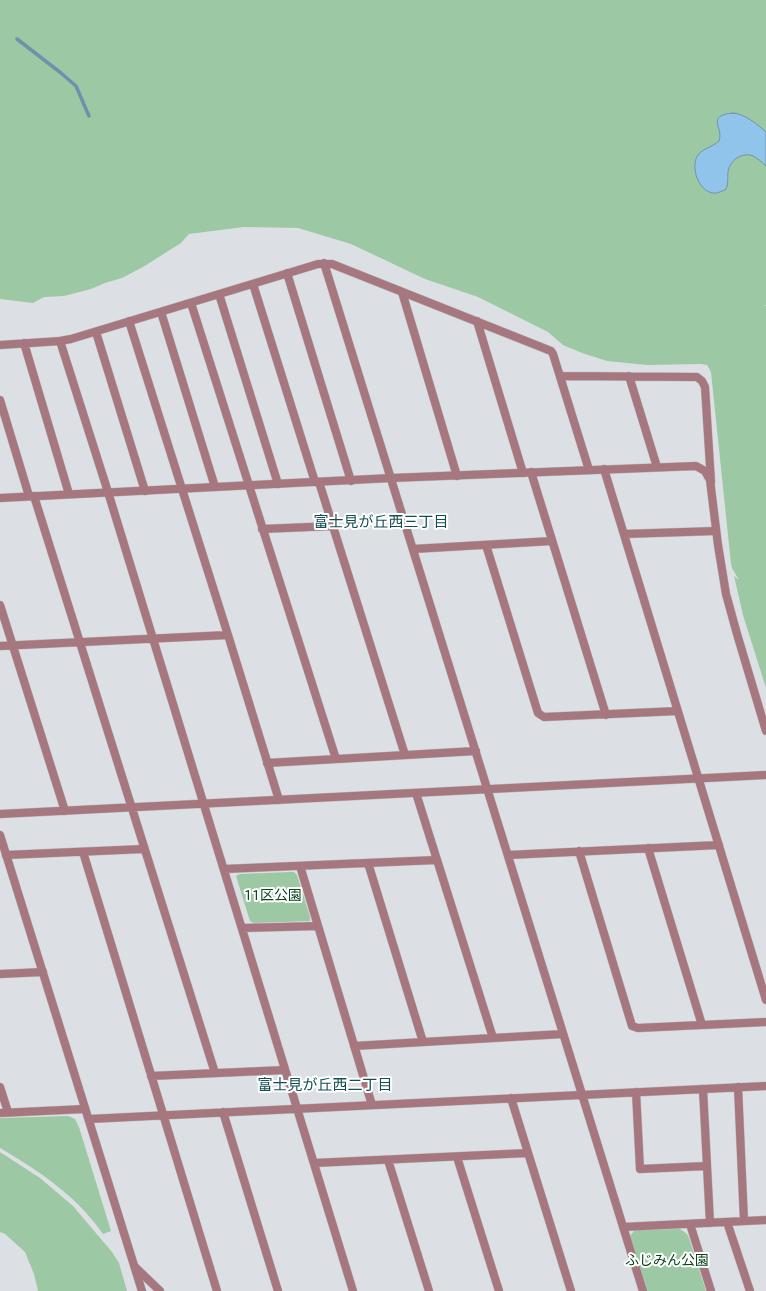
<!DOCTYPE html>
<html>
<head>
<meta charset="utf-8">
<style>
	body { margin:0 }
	canvas { display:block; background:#dce0e4 }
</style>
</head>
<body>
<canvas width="766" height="1291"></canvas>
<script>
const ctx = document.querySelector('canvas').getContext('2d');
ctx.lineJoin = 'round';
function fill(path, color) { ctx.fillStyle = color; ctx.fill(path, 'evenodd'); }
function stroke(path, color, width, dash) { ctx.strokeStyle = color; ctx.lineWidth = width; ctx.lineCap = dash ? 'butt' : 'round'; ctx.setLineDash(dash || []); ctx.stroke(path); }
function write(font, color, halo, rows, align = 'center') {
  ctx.font = font + ' Jost,"Noto Sans JP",sans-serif'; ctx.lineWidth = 4; ctx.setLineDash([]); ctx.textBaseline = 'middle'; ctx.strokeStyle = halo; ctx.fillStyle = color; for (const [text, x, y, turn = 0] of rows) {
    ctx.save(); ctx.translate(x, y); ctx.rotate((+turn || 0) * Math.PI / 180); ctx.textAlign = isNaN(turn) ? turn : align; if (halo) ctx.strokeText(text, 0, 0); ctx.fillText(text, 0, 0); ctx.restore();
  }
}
const green = new Path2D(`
	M0,0H766V305L764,306H766V688L743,615L734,576L739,580L732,568L731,564L711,372L707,365L701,364L647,365L607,361L582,353L563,345L548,332L478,297L425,279L351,244L298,228L244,227L189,234L181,243L143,267L122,278L105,283L91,289L64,296L44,297L33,303L0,299Z
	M290,872H294L297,875L310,917V921L254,923L250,921L236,876L240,874Z
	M68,1116L75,1119L79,1127L111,1231L103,1234C77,1196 39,1171 0,1148V1118Z
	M0,1152L40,1178L73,1206L112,1252L119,1263L127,1291H38L34,1274L25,1252L5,1234L0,1232Z
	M680,1229L687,1234L689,1238L706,1291H647L630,1236L634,1231L638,1230Z`);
const water = new Path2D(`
	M733,113C745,114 757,124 766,132V166C762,162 757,158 753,156C743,152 732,159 729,168C726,175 730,184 725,190C721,191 717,194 713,193C698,191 690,166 698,155C703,148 713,147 719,141C724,127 705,116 733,113Z`);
const stream = new Path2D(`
	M17,39L61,73L76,86L89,116`);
const minor = new Path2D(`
	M324,263L643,1291
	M287,273L351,481
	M253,284L315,482
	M402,292L457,476
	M219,294L278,484
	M191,303L336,759
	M161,312L215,487
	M129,321L228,635L279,800
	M477,321L523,473
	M96,332L145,491
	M60,341L108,492L353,1291
	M24,343L69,494
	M0,345L60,341L71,339L318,264H332L551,351L553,354L589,470
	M560,376L697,377L702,381L705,387L711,482
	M629,376L657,467
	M0,400L29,496
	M604,469L766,1000
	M531,472L606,715
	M319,482L405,755
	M34,496L215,1073
	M262,529L333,526
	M624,534L716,531
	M486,545L538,713L544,717L678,711
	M413,549L552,541
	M0,605L65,811
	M0,646L228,635
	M267,763L476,751
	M416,793L493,1038
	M0,814L766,775
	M648,848L702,1025
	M579,851L632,1026L638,1028L766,1022
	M83,852L217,1291
	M6,855L144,849
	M508,855L719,845
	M368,863L423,1042
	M300,866L372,1105
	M224,869L437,860
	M242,928L318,926
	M0,974L43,972
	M354,1046L563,1034
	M151,1076L285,1070
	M0,1087L8,1112
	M738,1087L744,1221
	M703,1089L710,1223
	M636,1092L640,1169L707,1166
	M511,1098L571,1291
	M223,1112L278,1291
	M0,1113L85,1109
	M89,1119L766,1086
	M457,1157L499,1291
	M388,1160L429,1291
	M314,1163L528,1153
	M727,1222L750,1291
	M690,1224L711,1291
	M623,1227L766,1220
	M135,1267L160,1291`);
const tertiary = new Path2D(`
	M0,498L391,478L696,466L705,471L710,480L718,545L726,594L737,634L766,731
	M0,835L142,1291`);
const parkNames = [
	["１１区公園",273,897],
	["ふじみん公園",667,1262]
];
const neighbourhoodNames = [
	["富士見が丘西三丁目",381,523],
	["富士見が丘西二丁目",325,1086]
];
fill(green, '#9dc8a4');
fill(water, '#91c4eb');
stroke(water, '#6e92ae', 1);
stroke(stream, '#6e92ae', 3.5);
stroke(minor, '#b9bdc0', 9);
stroke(tertiary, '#b9bdc0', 9);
stroke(minor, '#a7777f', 8);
stroke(tertiary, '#a7777f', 8);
write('14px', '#08421c', '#fff', parkNames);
write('15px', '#124f55', '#fff', neighbourhoodNames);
</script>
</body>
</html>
